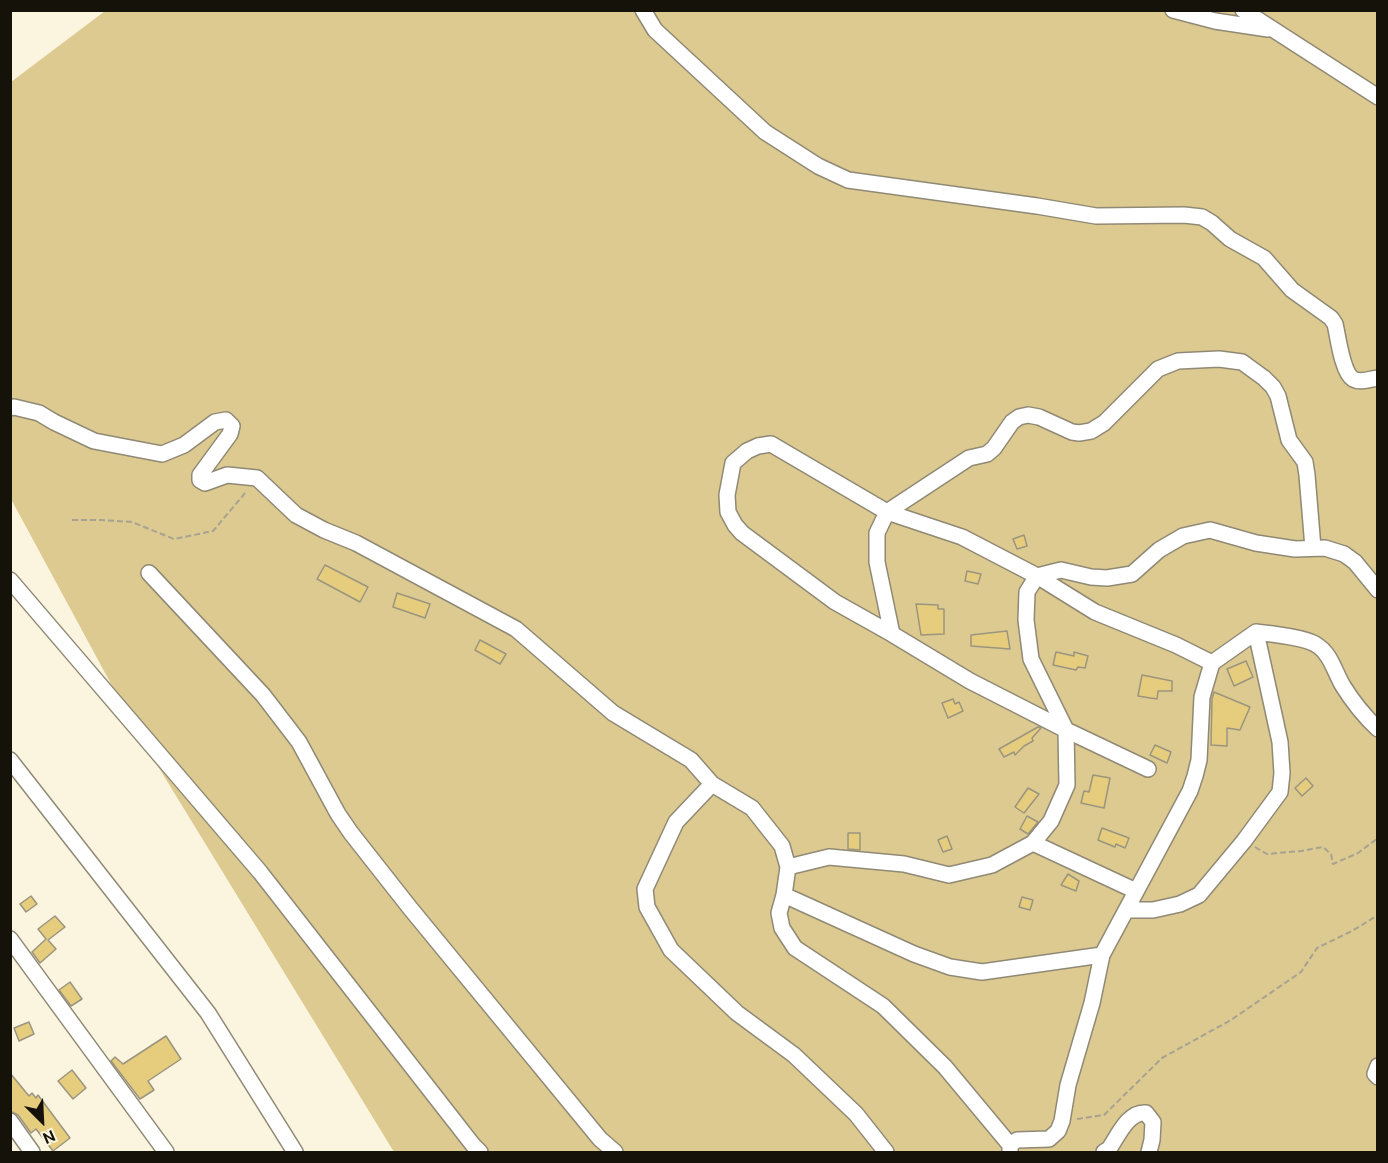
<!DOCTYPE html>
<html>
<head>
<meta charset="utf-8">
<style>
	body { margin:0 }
	#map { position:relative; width:1388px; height:1163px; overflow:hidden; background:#fbf4de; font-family:Ubuntu,sans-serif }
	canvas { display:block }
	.frame { position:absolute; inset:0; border:12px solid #15120a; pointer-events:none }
	.north { position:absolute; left:12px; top:1091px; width:60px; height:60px; -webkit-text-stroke:4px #fbf4de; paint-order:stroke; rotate:156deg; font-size:16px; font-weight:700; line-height:24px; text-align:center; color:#15120a }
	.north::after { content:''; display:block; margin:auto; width:21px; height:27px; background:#15120a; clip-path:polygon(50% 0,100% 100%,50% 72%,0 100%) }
</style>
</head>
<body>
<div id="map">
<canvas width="1388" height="1163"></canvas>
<div class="frame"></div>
<div class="north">N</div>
</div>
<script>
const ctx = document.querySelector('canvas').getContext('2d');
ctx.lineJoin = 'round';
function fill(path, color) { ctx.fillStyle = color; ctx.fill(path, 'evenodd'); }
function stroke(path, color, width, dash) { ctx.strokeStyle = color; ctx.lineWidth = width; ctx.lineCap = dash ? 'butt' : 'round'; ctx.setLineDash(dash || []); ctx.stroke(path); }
const green = new Path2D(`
	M105,11H1377V1152H394L137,732L11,499V82Z`);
const building = new Path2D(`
	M1024,535L1027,546L1017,549L1013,539Z
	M325,565L368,587L360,602L317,579Z
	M967,571L981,574L978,584L965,581Z
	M397,593L430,604L425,618L393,607Z
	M916,604L938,605V609H944V634L921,635Z
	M1007,631L1010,649L971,646V635Z
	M480,640L506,654L500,664L475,650Z
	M1056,652L1074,656V652L1088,656L1085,668L1078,667L1076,670L1053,665Z
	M1246,661L1253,677L1234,686L1227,669Z
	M1142,675L1172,681V691H1158L1157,699L1138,696Z
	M1214,692L1250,707L1240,730L1227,728V746L1211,745L1212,699Z
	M953,699L955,704L959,702L963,711L948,718L942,703Z
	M1038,727L1041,728L1032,738L1033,741L1024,746L1015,755L1014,752L1004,757L999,749Z
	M1155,745L1171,752L1167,763L1150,755Z
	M1093,775L1110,778L1104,808L1081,803L1084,791L1089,792Z
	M1306,778L1313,786L1302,796L1295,788Z
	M1028,788L1039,794L1024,813L1015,807Z
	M1027,816L1038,822L1028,834L1020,829Z
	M1102,828L1129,838L1125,848L1116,844L1115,847L1098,840Z
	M848,833H860V850L848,849Z
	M947,836L952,849L943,852L938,840Z
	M1068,874L1079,881L1076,891L1061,885Z
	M31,896L37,904L26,912L20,904Z
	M1022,897L1033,900L1030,910L1019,907Z
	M55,916L65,927L48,940L56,949L40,963L32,952L46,939L38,929Z
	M70,982L82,999L71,1006L59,990Z
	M29,1022L34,1034L19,1041L14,1028Z
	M166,1036L181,1059L148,1081L154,1090L140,1099L111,1061L115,1057L123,1064Z
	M72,1070L86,1088L73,1099L58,1081Z
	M10,1073L29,1096L32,1093L36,1098L38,1095L70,1138L53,1151L36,1129L31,1133L18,1115L10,1111Z`);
const path = new Path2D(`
	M72,520H101L132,522L174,539L213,531L246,492
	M1255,847L1267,854L1301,851L1323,847L1331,854L1333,864L1358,853L1378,838
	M1077,1119L1104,1115L1162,1058L1231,1020L1301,972L1317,948L1352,931L1378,915`);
const minor = new Path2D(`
	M643,10L655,30L765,132L818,166L848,180L1037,206L1096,216L1184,215L1202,217L1212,223L1230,239L1264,258L1292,290L1331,318L1335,324C1338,336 1342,372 1353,379C1360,383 1370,379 1378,378
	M1173,10L1215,21L1268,29
	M1243,10L1378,97
	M10,408L14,407L39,413L54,422L94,441L162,454L184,445L215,422L226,420L232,426L230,434L200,475V480L205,483L227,475L257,478L296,515L324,530L356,543L516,629L613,713L691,760L712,784L752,808L782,846L788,867L829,857L904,864L949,875L992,865L1033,843L1051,821L1067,785L1066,730L1031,659L1026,620L1027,592L1037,576L1095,612L1176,645L1212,663
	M149,573L263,695L299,742L338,814L351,833L410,908L600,1139L615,1152
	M10,580L260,872L473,1145L480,1152
	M892,634L877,562V533L887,512L969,458L987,454L994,448L1012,422L1019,417L1028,415L1039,417L1072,432L1079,433L1091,431L1104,423L1158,369L1178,361L1219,359L1242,362L1264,378L1273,387L1278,396L1289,440L1305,462L1307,475L1313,548
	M10,760L208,1013L295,1152
	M1148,769L1066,730L970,681L892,634L835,602L742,533L735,525L728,512L727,495L733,463L747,451L758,446L771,444L887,512L962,537L1037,576L1061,570L1091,577L1107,578L1132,574L1159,550L1183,536L1210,530L1256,543L1295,549L1325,548L1344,554L1355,562L1378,590
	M712,784L676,822L645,889L647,907L671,950L737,1013L794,1055L856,1114L886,1152
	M1033,843L1136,891
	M788,867L784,895L914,954L950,967L982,972L1102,955
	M784,895L779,913L782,928L795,948L883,1006L945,1067L1010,1145
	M1126,910H1153L1180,904L1199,895L1244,841L1280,792L1282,773L1280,742L1256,632
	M10,939L166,1152
	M1378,1066L1375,1074L1378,1077
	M10,1121L32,1152
	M1010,1152V1145L1017,1140L1049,1139L1058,1131L1062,1121L1068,1085L1092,1003L1102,955L1190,791L1195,776L1199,760L1202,697L1212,663L1256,632C1271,634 1304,637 1315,644C1331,653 1334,671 1343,686C1353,702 1364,716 1378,729
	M1104,1152L1109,1149C1118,1136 1128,1111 1146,1113L1153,1122L1152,1140L1149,1152`);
fill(green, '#dcca90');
fill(building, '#e5cd7d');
stroke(building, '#9b9580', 1.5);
stroke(minor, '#908975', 18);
stroke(path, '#a8a291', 2, [6, 3]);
stroke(minor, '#fff', 15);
</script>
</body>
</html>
